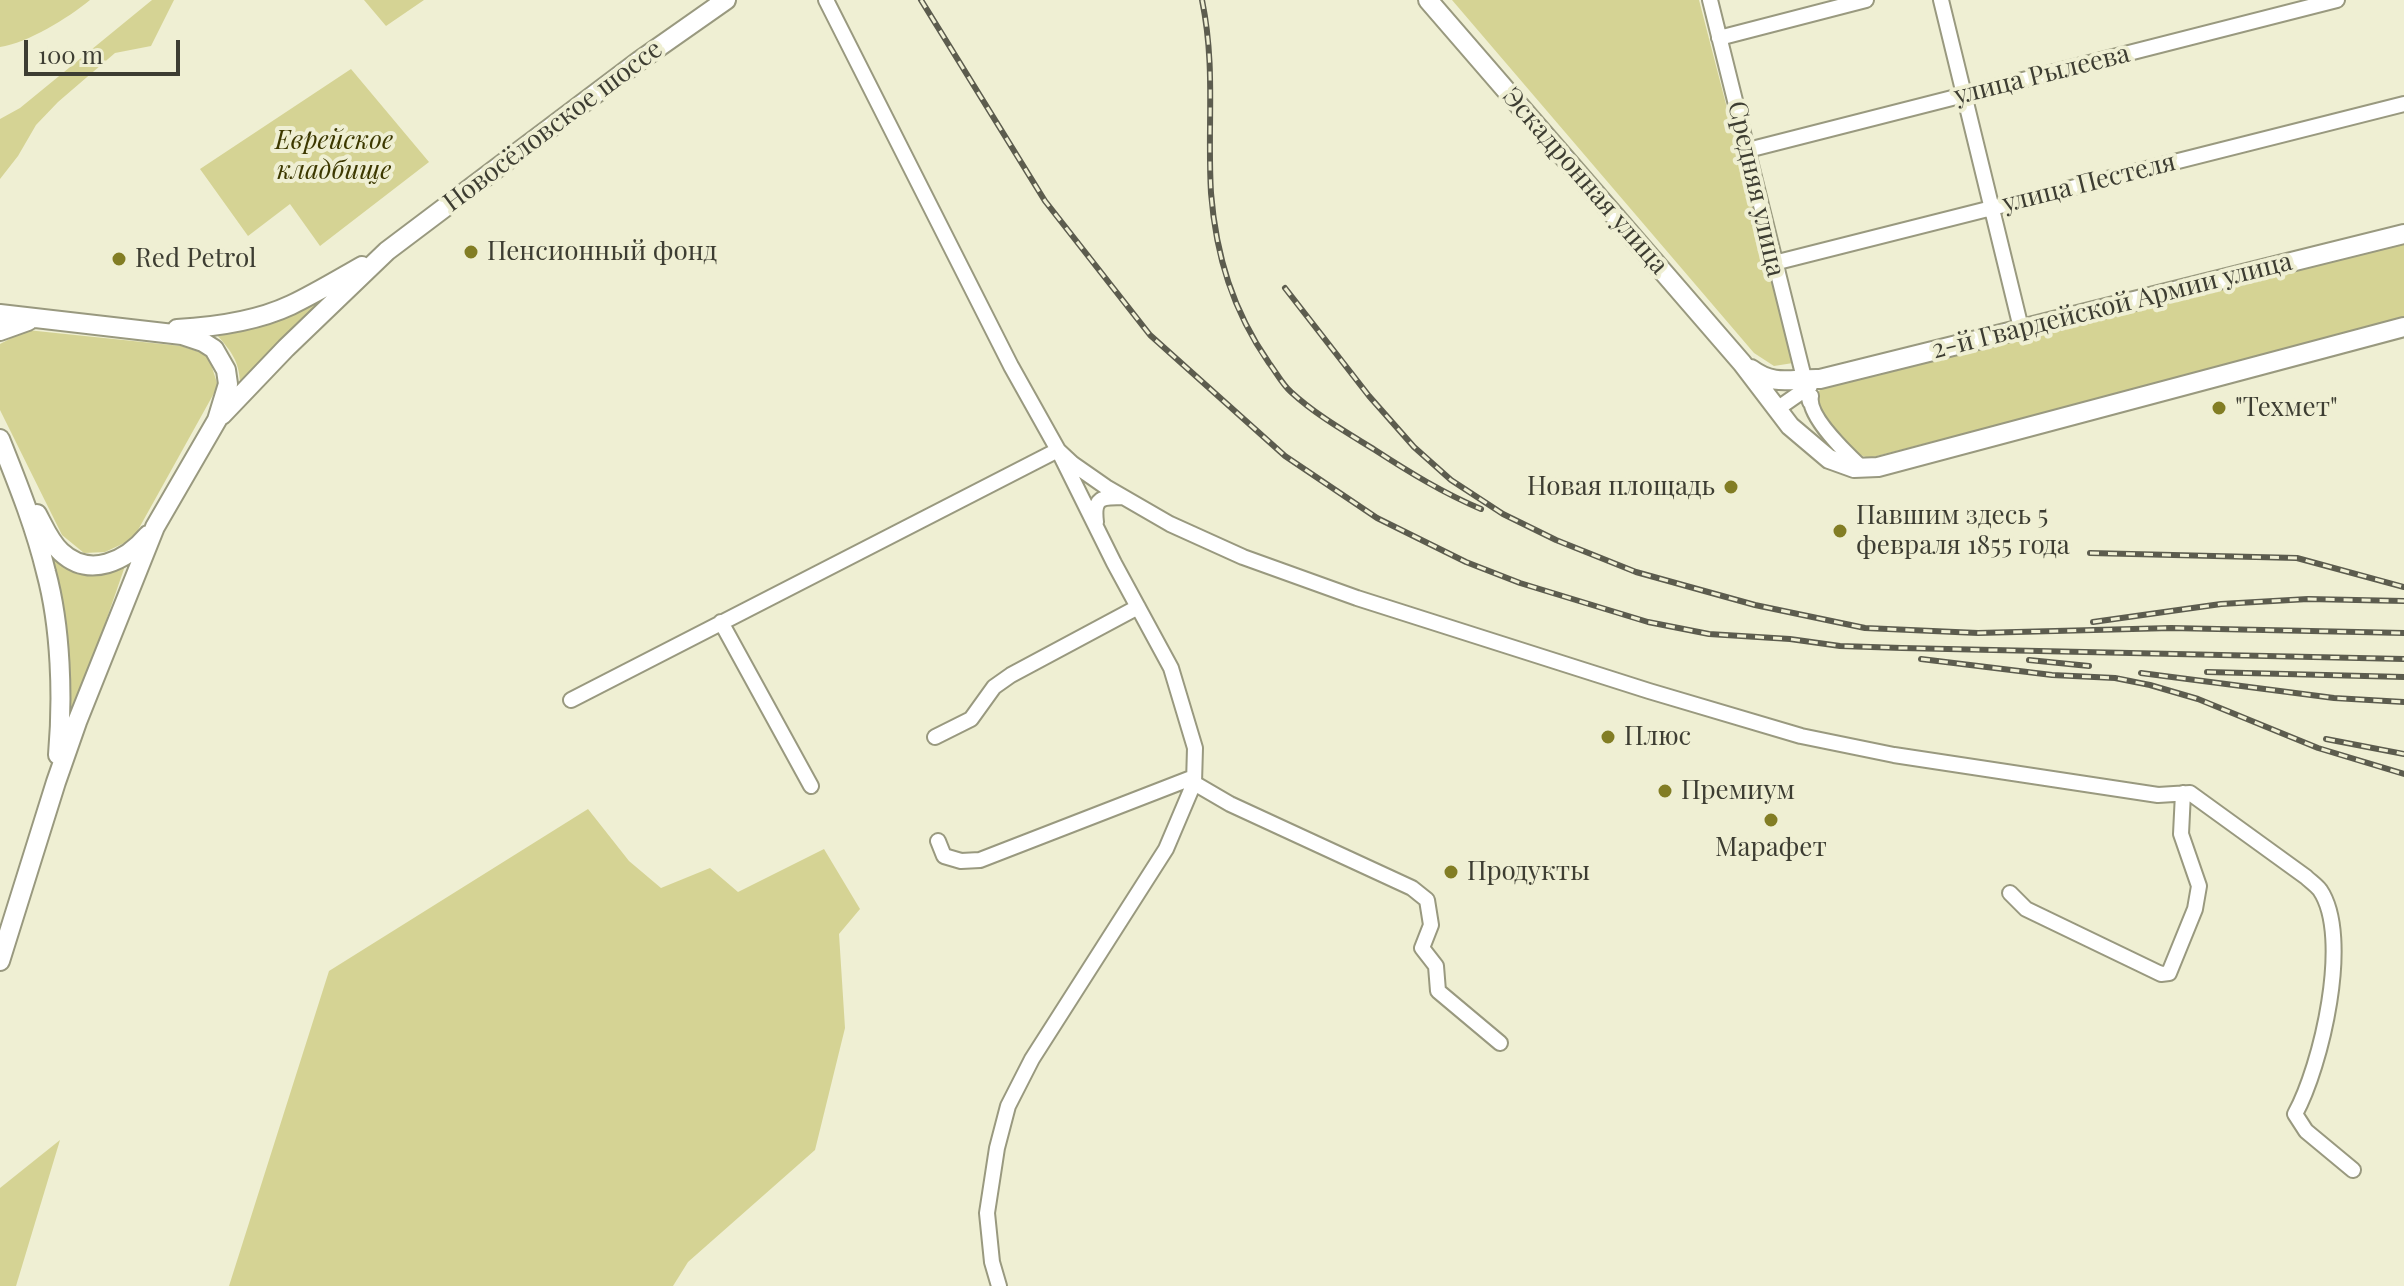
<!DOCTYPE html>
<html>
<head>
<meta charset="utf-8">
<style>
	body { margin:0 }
	#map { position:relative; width:2404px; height:1286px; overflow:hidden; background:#efefd3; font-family:"Playfair Display",serif }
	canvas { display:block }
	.scale { position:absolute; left:24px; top:40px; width:156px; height:36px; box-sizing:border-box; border:4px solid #3d3d32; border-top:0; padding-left:10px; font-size:24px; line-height:28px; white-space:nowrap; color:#3d3d32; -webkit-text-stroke:6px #efefd3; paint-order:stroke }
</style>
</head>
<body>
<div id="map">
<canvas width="2404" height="1286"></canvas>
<div class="scale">100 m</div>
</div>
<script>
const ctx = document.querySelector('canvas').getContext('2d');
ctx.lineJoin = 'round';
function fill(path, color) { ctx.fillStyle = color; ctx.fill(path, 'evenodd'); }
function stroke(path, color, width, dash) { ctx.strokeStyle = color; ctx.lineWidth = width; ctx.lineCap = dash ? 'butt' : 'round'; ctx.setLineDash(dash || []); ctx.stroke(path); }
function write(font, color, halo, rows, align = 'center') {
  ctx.font = font + ' "Playfair Display",serif'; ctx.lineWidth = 8; ctx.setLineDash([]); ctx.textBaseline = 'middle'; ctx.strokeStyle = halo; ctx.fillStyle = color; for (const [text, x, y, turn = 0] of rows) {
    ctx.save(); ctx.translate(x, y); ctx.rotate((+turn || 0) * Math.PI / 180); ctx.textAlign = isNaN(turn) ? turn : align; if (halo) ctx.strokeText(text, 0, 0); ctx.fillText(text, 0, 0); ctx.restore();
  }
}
const green = new Path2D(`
	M0,0H90C68,18 28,43 0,47Z
	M152,0H174L151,46L115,53L58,102L36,125L18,156L0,179V119L20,108Z
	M364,0H424L386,26Z
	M1452,0H1699L1793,363L1774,366L1754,353Z
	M351,69L429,162L320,246L290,204L248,236L200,169Z
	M2404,242V320L1869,458L1854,453L1816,407L1817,393L1823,387Z
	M318,303L240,382C239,361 231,351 217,335Z
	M27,330L181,346L208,355L218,386L133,539L105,552L84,553L62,535L0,410V344Z
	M52,551L126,563L75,711L68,710Z
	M588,809L629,861L661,888L710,868L738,892L824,849L860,909L839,934L845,1028L815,1150L688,1262L673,1286H229L329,971Z
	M60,1140L16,1286H0V1188Z`);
const minor = new Path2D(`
	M826,0L1011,366L1058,450L1114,563L1171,668L1195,748L1194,783L1166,849L1032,1059L1008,1106L997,1148L987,1213L992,1262L999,1286
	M1710,0L1810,402
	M1941,0L2021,328
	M1719,38L1866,0
	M1748,150L2337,0
	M1774,263L2404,104
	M1811,396C1807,416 1847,454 1862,468
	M1777,409L1810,386
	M1058,450L1073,464L1106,487L1170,524L1243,557L1357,598L1649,691L1801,736L1894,755L2158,795L2190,793L2306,877C2310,881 2316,885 2320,890C2352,937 2321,1067 2295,1114L2306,1131L2353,1170
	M1096,522C1093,497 1102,497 1123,497
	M721,622L811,786
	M571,700L1058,450
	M935,737L971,719L994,687L1011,675L1138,607
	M1194,783L1230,804L1412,888L1427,900L1431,925L1422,948L1436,966L1438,991L1500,1043
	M938,841L944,856L961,861L980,860L1194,777
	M2010,893L2026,909L2161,974L2169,973L2195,909L2199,886L2181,834L2183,793`);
const major = new Path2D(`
	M1428,0L1742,363L1790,426L1829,459L1854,468L1878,467L2404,327
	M0,314L182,335L203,342L214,349L226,370L228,384L217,420L155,527L77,722L56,782L0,961
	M177,329C215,327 257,321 291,305C316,293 339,279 362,266
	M0,331L28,321
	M1751,369C1775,387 1792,378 1820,379L2404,234
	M222,415L286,348L387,251L639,61L726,0
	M0,439C17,482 35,526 46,572C61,627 63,698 58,755
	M37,514C44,527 50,542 61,552C90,579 126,561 148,535`);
const rail = new Path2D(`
	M921,0L1045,201L1150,335L1285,456L1377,518L1466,562L1520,583L1648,622L1709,634L1790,639L1840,646L1902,648L2404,659
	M1202,0C1216,68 1207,126 1211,193C1216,256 1233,311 1269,363C1276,372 1282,384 1291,392C1316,415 1346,432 1375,450C1409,472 1443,493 1481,509
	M1285,288L1369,396L1414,447L1451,480L1503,514L1556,540L1636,572L1755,605L1865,628L1978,633L2171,628L2404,633
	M2090,553L2297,558L2404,587
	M2093,622L2221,604L2308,599L2404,601
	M1921,659L2052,675L2115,678L2150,685L2198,699L2318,748L2404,774
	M2029,660L2089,666
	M2207,672L2404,677
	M2141,673L2334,698L2404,702
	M2326,739L2404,754`);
const markers = [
	[471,252,8,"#827d24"],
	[119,259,8,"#827d24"],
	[2219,408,8,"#827d24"],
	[1731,487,8,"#827d24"],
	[1840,531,8,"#827d24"],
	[1608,737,8,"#827d24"],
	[1665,791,8,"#827d24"],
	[1771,820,8,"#827d24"],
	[1451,872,8,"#827d24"]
];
const streetNames = [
	["улица Рылеева",2042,75,-14],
	["Новосёловское шоссе",553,126,-37],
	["Эскадронная улица",1585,181,49],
	["улица Пестеля",2089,183,-14],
	["Средняя улица",1756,189,77],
	["2-й Гвардейской Армии улица",2112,306,-14]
];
const parkNames = [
	["Еврейское",334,141],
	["кладбище",334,171]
];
const poiNames = [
	["Пенсионный фонд",487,252],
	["Red Petrol",135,259],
	["\"Техмет\"",2235,408],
	["Новая площадь",1715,487,"right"],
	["Павшим здесь 5",1856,516],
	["февраля 1855 года",1856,546],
	["Плюс",1624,737],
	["Премиум",1681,791],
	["Марафет",1771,848,"center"],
	["Продукты",1467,872]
];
fill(green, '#d5d394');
stroke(minor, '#99997f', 18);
stroke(major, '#99997f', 22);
stroke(minor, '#fff', 14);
stroke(major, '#fff', 18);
stroke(rail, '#5c5c4e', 6);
stroke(rail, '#efefd3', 3, [9]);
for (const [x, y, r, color] of markers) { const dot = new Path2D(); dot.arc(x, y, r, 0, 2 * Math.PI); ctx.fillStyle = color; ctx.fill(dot); stroke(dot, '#efefd3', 3); }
write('26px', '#3d3d32', '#efefd3', streetNames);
write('italic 26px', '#3c3800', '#efefd3', parkNames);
write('26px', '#3d3d32', '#efefd3', poiNames, 'left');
</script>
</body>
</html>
